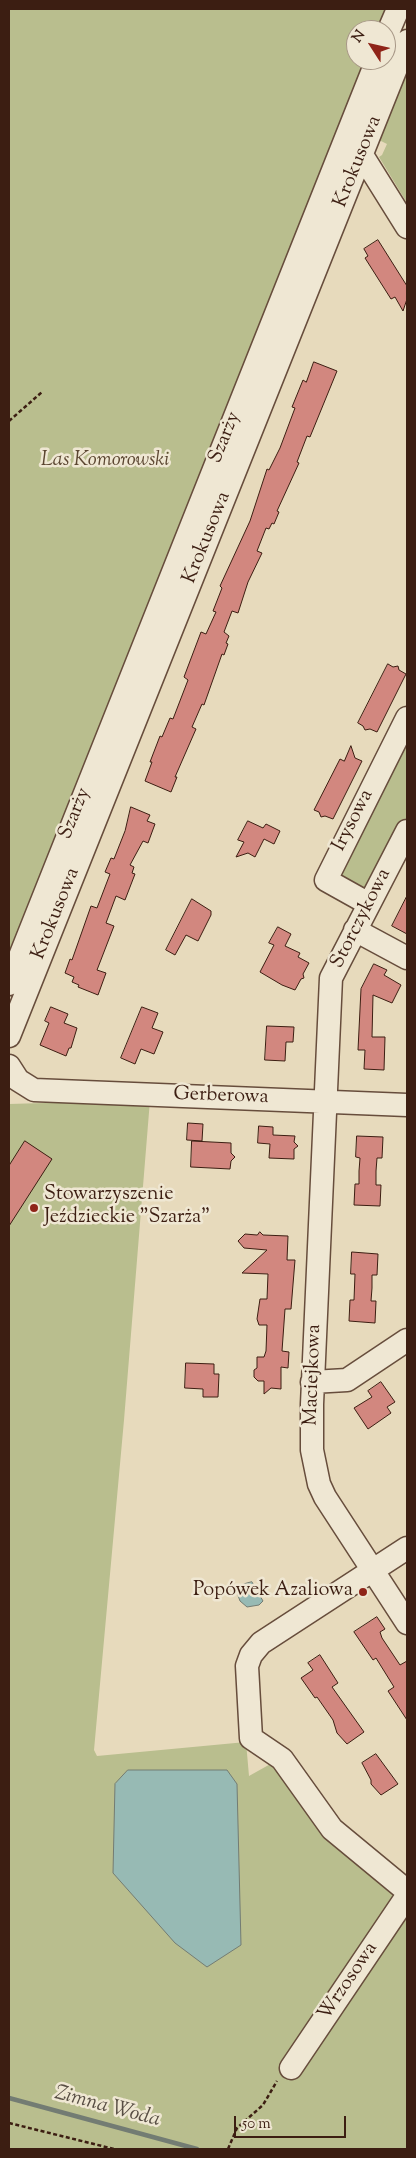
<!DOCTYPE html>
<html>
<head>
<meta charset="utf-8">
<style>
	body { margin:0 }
	#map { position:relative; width:416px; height:2158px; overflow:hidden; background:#e7dabc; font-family:"Sorts Mill Goudy",serif }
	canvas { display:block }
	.frame { position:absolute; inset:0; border:10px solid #3c1e12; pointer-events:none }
	.north { position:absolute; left:346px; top:20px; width:50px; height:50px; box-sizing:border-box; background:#efe7d3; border:1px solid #a79786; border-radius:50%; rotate:305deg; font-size:14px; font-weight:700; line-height:20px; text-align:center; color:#3c1e12 }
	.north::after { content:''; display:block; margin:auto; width:18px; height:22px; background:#8f2418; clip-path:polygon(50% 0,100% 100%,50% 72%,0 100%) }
	.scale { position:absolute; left:234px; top:2116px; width:112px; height:22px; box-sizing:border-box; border:2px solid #3c1e12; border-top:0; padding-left:6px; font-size:15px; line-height:18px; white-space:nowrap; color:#3c1e12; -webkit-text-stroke:4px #efe7d3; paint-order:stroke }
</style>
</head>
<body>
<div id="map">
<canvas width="416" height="2158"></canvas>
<div class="frame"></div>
<div class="north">N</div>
<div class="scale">50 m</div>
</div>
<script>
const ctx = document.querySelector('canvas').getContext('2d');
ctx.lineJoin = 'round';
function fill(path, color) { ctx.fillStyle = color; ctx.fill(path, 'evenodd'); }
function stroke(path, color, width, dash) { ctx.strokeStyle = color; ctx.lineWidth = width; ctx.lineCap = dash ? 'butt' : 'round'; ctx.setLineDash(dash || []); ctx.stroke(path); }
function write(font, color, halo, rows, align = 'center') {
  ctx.font = font + ' "Sorts Mill Goudy",serif'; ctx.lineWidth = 5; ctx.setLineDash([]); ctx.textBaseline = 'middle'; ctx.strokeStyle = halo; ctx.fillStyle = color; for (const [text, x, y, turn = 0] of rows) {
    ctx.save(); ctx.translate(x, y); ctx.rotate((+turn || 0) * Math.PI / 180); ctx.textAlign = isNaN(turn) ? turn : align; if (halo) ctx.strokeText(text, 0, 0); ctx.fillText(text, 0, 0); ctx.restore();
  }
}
const green = new Path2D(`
	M9,9H388L379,30H356V60H367L9,960Z
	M407,71V203L379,157L382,155L387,144L379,140Z
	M407,731V819L375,884L364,893L334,872Z
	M150,1100L124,1420L94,1750L97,1756L246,1742L249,1776L274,1762L397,1889L407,1915V2149H9V1104Z`);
const water = new Path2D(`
	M252,1582L263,1601L259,1605L247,1607L240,1601L236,1590L244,1584Z
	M128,1770H227L237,1784L241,1945L207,1967L175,1943L113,1873L115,1784Z`);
const stream = new Path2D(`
	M9,2098L197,2149`);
const building = new Path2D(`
	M378,240L407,286V299L403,311L395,297L391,299L365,258L368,256L364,249Z
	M314,362L337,371L310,437L307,436L297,462L299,463L277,511L279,512L274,524L272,523L269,529L266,528L257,551L262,553L248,582L238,613L232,611L224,632L229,636L226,643L228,644L224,655L222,654L204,705L202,704L192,727L196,729L175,777H177L171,792L145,781L152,762H150L160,736L162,737L170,718L173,719L188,680L184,677L187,669L201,632L206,634L216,612L213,611L222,588L220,586L250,521L267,469L269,470L280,448L295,408L292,407L303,380L306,382Z
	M388,664L393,667L398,666L399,670L406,674L377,732L370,729L365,730L363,726L358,723Z
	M351,746L355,758L362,761L333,819L325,816L321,817L319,812L314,810L340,759L344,761Z
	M131,807L150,815L147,821L155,824L148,843L143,841L130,865L134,867L132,873L135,874L125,900L116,896L106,923L114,926L97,970L106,973L98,995L78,987L79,985L72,982L74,977L65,973L70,959L72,960L91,906L97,908L110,874L105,872L111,858L114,859L125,831Z
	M248,821L263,828L266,824L280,831L274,844L264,839L255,857L248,853L236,857L244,842L238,840Z
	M407,896V934L392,926Z
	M192,899L211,911V915L198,941L186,935L175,955L166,950Z
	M278,927L291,934L285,946L300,953L298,957L309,963L303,974L304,978L301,979L295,990L282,985L260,972L274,945L269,943Z
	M374,964L387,970L384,975L401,985L392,1003L373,995L372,1037H385L384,1070L364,1069L365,1050H358L361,989Z
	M51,1007L68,1014L64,1023L77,1028L71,1048H69L66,1056L40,1045L49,1023L45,1021Z
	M142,1007L158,1013L152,1028L163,1032L154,1054L141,1049L135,1064L121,1058Z
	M267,1026L294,1027L293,1042H286L285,1061L265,1060Z
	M188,1123L203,1124L202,1141L187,1140Z
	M259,1126L273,1127V1135L295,1136L294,1142L298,1146L294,1149V1159L269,1158L270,1144L258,1143Z
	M357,1136L383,1137L382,1158H377L376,1171V1185H381L380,1206L354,1205L355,1184H359V1171L360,1158L356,1157Z
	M25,1141L52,1159L9,1226V1166Z
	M192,1141L231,1143V1153L235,1157L231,1161L230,1169L191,1167Z
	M260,1232L263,1235L288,1236L287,1260H295L291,1309H285L282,1351L289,1352L288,1368L281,1367V1389L271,1388L264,1394V1381H258L254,1377V1370L257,1368V1357H264L266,1351L267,1325H259L257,1319L260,1299H267L268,1274L242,1273L267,1250L244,1248L238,1241L245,1234L257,1235Z
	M352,1252L378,1254L377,1275H372V1288L371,1301H376L375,1323L349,1321L350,1300H354L355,1274H351Z
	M186,1363L214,1364V1374H219L218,1397H203V1389L185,1388Z
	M381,1382L395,1402L387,1407L391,1413L368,1429L354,1408L372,1397L368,1391Z
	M377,1617L385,1629L380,1632L382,1638L400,1665L407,1661V1720L388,1691L394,1687L376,1658L373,1660L354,1632Z
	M320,1655L338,1683L332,1687L364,1732L347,1744L337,1733L333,1720L317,1697L315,1698L301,1678L313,1670L308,1663Z
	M376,1754L398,1784L381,1795L371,1784V1780L362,1763Z`);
const path = new Path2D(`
	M9,421L42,392
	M9,2123L114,2149
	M228,2149L237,2128L263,2105L277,2081`);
const minor = new Path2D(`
	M386,37L398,9
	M362,155L407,227
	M407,831L331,978L312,1404V1450L319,1484L325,1497L407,1623
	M369,904L326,880L407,718
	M355,930L407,958
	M9,984L377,60
	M9,1036L407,41
	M9,1066L18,1080L34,1090L407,1105
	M312,1382L347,1380L407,1340
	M407,1548L261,1643L251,1655L247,1666L251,1738L282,1759L332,1829L407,1891
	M291,2068L407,1896`);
const markers = [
	[34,1208,5,"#8f2418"],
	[363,1592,5,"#8f2418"]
];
const streetNames = [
	["Krokusowa",359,162,-68],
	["Szarży",226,438,-68],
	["Krokusowa",208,538,-68],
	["Szarży",76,814,-68],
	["Irysowa",354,821,-63],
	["Krokusowa",57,914,-68],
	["Storczykowa",362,919,-63],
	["Gerberowa",221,1097,2],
	["Maciejkowa",314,1375,-88],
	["Wrzosowa",349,1982,-56]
];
const parkNames = [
	["Las Komorowski",105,462]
];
const poiNames = [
	["Stowarzyszenie",44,1196],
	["Jeździeckie \"Szarża\"",44,1219],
	["Popówek Azaliowa",353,1592,"right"]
];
const waterNames = [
	["Zimna Woda",107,2108,15]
];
fill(green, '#b9be8e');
fill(water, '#97bab4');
stroke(water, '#737c73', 1);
stroke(stream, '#737c73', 4.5);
fill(building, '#d2877f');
stroke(building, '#3c1e12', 1);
stroke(minor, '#674d3c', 25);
stroke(path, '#3c1e12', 2.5, [4, 2.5]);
stroke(minor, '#efe7d3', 22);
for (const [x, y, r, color] of markers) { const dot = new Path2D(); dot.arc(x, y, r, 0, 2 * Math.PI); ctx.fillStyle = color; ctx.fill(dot); stroke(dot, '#efe7d3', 2); }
write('20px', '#3c1e12', '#efe7d3', streetNames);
write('italic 20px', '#5b4631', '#efe7d3', parkNames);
write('20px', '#3c1e12', '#efe7d3', poiNames, 'left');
write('italic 21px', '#574d43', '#efe7d3', waterNames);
</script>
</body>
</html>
